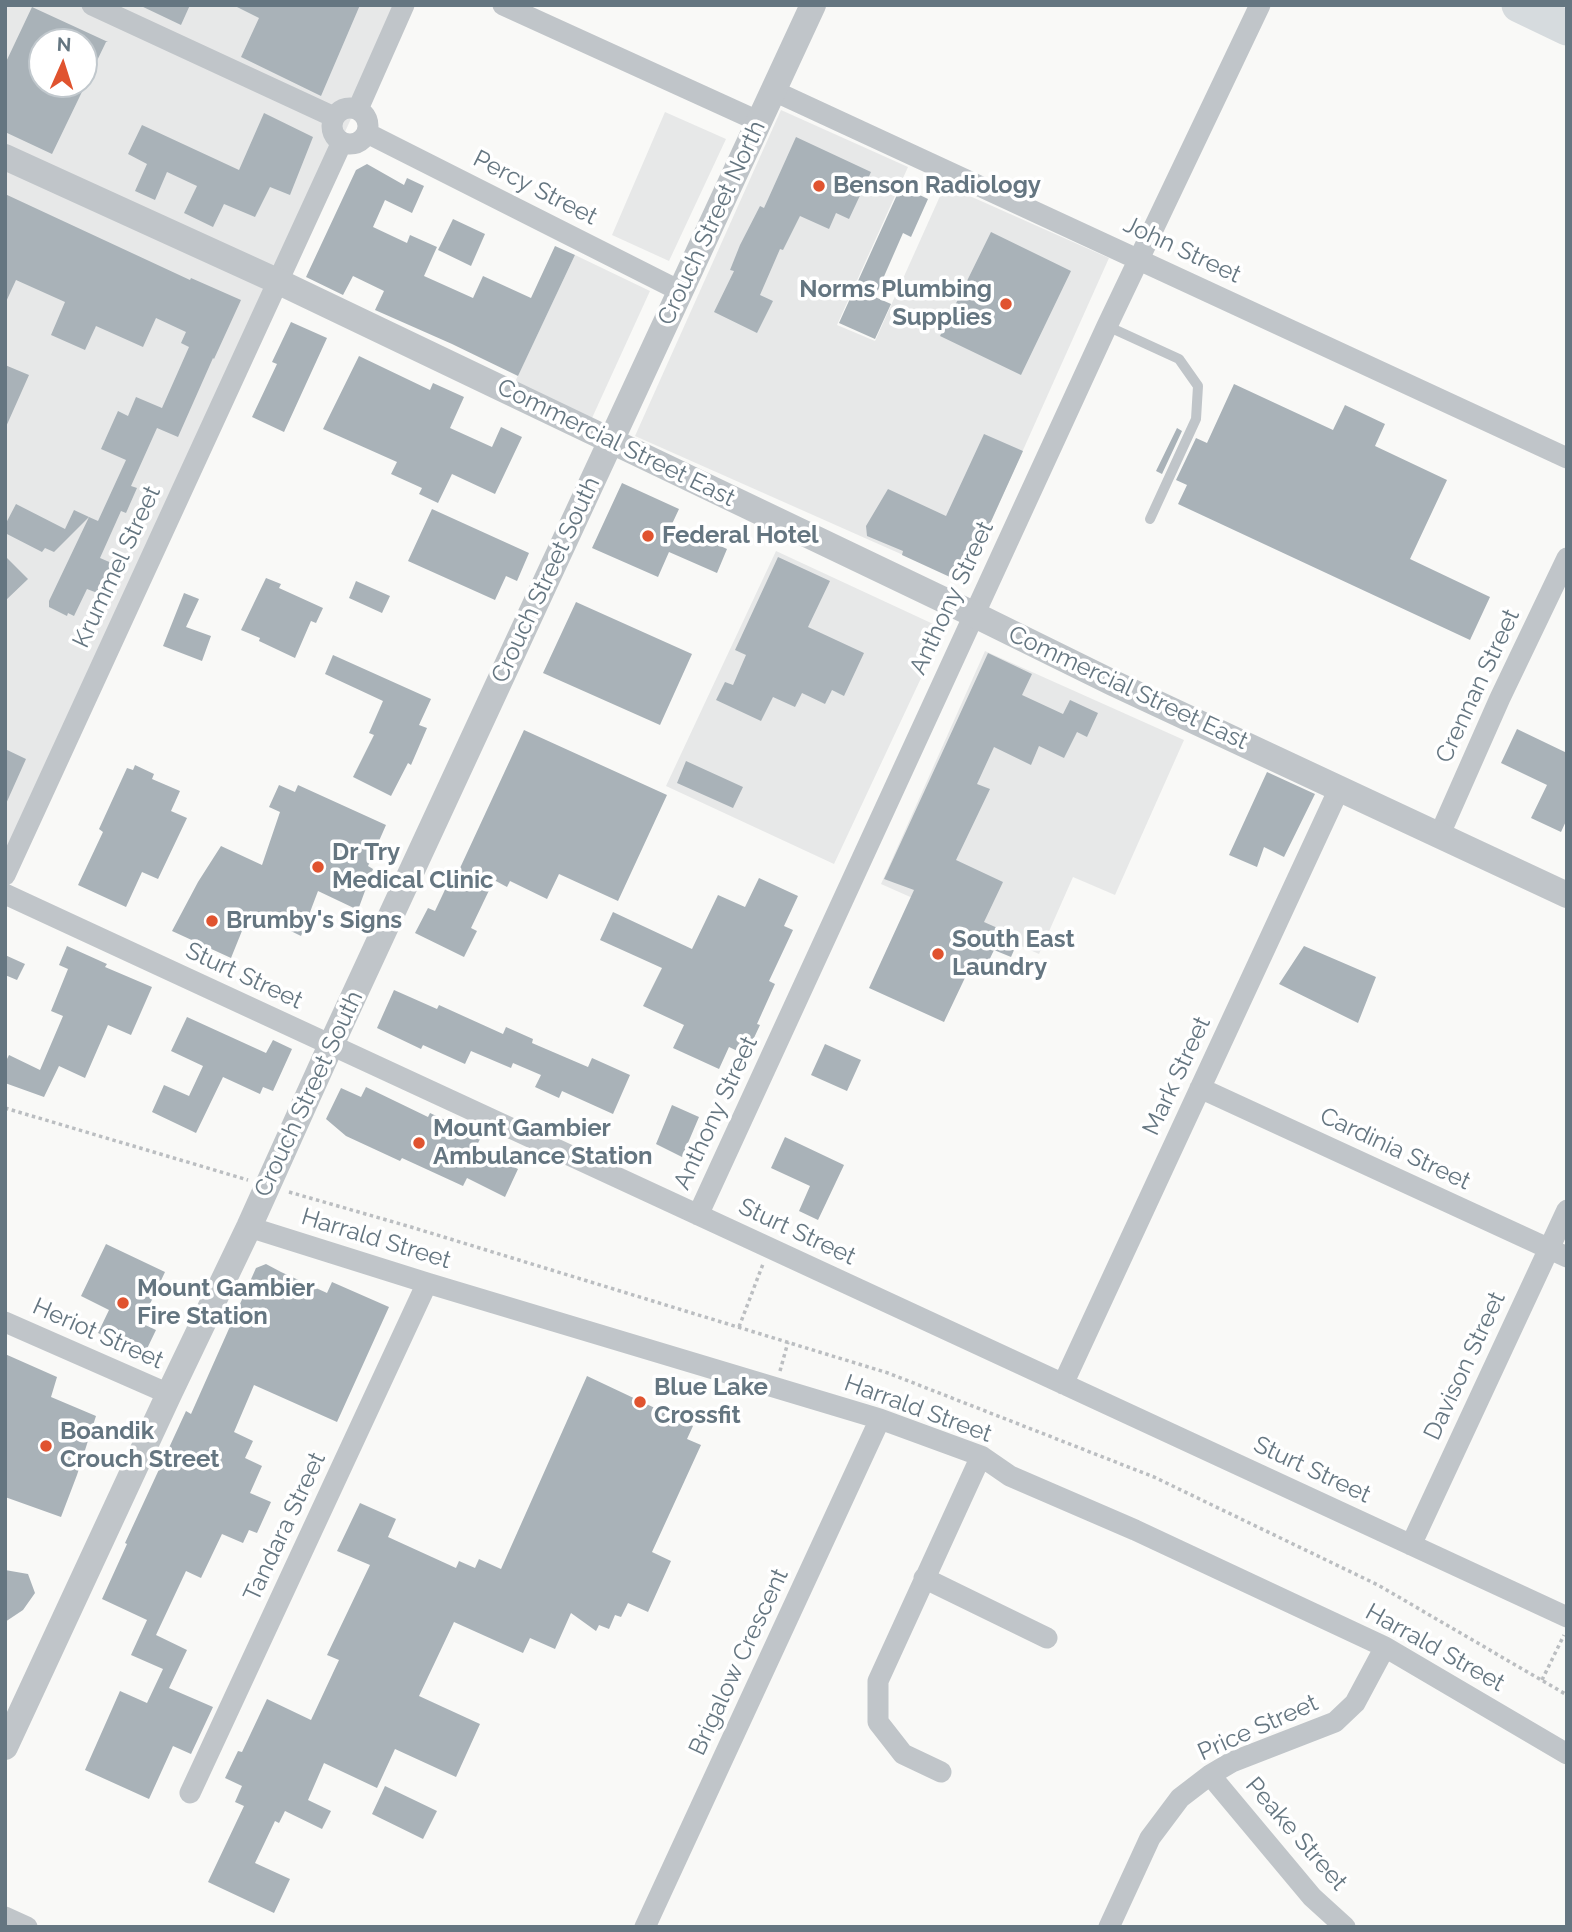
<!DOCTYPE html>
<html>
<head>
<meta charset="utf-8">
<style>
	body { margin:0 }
	#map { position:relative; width:1572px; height:1932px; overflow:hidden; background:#f9f9f7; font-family:Raleway,sans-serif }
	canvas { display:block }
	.frame { position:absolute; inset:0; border:7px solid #657681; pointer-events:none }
	.north { position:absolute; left:28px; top:28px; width:70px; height:70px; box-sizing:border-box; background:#fff; border:2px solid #c1c8cd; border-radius:50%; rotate:3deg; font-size:19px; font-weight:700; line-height:28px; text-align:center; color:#657681 }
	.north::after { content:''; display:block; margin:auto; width:24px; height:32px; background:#e0532f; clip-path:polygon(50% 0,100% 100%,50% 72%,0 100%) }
</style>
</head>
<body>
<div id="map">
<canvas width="1572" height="1932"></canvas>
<div class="frame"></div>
<div class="north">N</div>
</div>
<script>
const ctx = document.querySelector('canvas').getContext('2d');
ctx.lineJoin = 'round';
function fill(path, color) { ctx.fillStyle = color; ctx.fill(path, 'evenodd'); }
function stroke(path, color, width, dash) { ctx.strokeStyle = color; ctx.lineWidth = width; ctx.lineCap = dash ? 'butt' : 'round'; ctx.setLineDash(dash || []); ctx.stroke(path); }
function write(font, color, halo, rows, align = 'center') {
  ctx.font = font + ' Raleway,sans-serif'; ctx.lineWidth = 7; ctx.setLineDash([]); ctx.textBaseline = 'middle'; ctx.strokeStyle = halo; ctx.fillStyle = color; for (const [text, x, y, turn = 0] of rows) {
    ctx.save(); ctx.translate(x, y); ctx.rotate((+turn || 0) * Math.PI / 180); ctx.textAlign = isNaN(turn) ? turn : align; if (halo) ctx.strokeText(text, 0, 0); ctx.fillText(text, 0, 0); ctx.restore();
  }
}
const built = new Path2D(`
	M5,5H403L5,875ZM42,42H84V84H42Z
	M781,110L908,167L837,325L875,341L945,185L1109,258L964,582L635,436Z
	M665,112L726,139L669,261L612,235Z
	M575,255L650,291L592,418L514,384Z
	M776,551L944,629L834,864L666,786Z
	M985,651L1184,740L1115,895L1073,877L1039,954L881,884Z`);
const building = new Path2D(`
	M139,5H190L181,25Z
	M233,5H360L321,96L241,57L259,18Z
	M32,7L108,42H106L52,154L5,132V64ZM42,42H84V84H42Z
	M264,113L313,137L290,195L270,187L255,217L224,204L213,227L184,213L197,186L167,172L155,200L135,191L147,164L128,154L142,125L239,170Z
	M796,137L871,172L849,219L836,213L829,229L800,216L783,250L780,249L760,295L773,301L757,333L714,312L734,271L730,270L740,245L760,206L764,208Z
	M367,164L404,185L407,178L424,186L412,213L385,200L373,227L407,243L410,235L437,247L424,276L473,298L483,276L531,298L555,246L575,255L518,376L452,344L375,310L384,291L353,276L343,295L306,277L356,170Z
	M901,186L928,199L911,237L903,233L875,297L891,304L875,339L839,323Z
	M5,194L190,280L191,278L241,300L214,359L213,358L178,437L157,428L131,486L137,488L126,513L121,511L100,558L114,564L100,594L87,589L74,616L68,613L67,616L49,607V601L89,517L98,521L126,460L101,449L118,411L128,416L136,397L162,408L189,347L181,343L186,332L156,318L143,347L96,326L85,350L51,335L65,302L16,280L5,304Z
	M453,219L485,234L471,266L438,250Z
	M991,232L1071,271L1021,375L940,336Z
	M291,322L327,338L284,432L252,417L277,364L272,362Z
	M359,356L430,390L433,383L464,397L450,428L492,447L501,427L522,437L495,494L452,474L438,503L419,494L422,488L391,474L397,462L323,429Z
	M5,365L29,375L5,429Z
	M1234,384L1333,430L1345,405L1385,424L1375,446L1447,480L1410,559L1490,597L1470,640L1178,504L1187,485L1176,480L1196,438L1207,443Z
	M1177,428L1182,431L1162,474L1156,471Z
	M984,434L1023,451L963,583L902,555L903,551L867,536L866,526L888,489L946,516Z
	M622,483L679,509L672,524L727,549L717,573L669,552L658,577L592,548Z
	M16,504L65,529L74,510L89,517L54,552L45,548L42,552L5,533V525Z
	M432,509L529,553L517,581L506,576L495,600L408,561Z
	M5,556L28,579L5,601Z
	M778,557L830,581L808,627L864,653L844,696L832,690L825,704L802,693L795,707L773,697L761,721L716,700L725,682L733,685L746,655L735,650Z
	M266,578L281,584L279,588L323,608L316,623L311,621L295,658L259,641L260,638L241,630Z
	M356,581L390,596L382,613L349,598Z
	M184,593L199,599L186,627L211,636L202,661L163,646Z
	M576,602L692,654L660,725L543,673Z
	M988,653L1032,674L1022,695L1063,714L1070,700L1098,713L1087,737L1077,732L1064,758L1039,746L1031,765L994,747L977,784L990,789L956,860L1003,882L984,922L1011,934L1018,941L1011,957L994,950L985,969L972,963L944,1022L869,988L914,890L884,879Z
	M333,655L431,699L419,725L427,728L411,765L408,763L391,796L353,777L374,735L369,733L383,701L325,674Z
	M1517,729L1567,753V819L1561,832L1531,818L1547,785L1501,763Z
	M524,730L667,795L618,901L559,874L547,899L510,881L507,887L494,880L471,928L477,931L464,957L415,933L428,908L435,911L450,879L454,881Z
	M5,749L26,759L5,806Z
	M686,761L743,787L733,808L677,783Z
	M135,765L154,774L152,779L180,791L171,811L187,818L158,879L142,872L126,907L78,885L103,832L99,829L127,768L133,770Z
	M1267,772L1315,794L1284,857L1264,847L1257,867L1229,855Z
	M279,785L295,792L298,785L386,825L368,866L373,869L358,910L318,891L301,936L250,911L231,958L172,931L198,882L221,846L262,865L280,812L269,807Z
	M759,878L798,896L784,926L793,930L769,981L775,984L757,1024L760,1025L746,1055L729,1047L719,1069L673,1048L684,1025L643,1006L662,968L600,940L613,912L692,949L718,895L745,907Z
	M67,946L107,964L105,967L152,987L131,1035L108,1025L85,1078L59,1066L44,1097L5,1083V1063L9,1055L40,1070L63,1016L51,1011L68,969L59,965Z
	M1304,946L1376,977L1358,1023L1279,984Z
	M5,955L25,964L17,980L5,975Z
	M394,990L437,1009L439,1005L503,1034L506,1027L533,1039L532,1043L588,1067L592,1058L630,1075L613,1114L562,1091L559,1098L535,1087L541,1075L513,1063L511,1068L471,1051L465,1064L423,1045L421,1049L377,1028Z
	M187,1017L266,1053L273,1040L292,1049L273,1091L263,1087L260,1094L223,1077L196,1133L152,1112L164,1085L189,1096L203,1066L171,1051Z
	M825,1044L861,1060L847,1091L811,1075Z
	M366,1087L428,1117L430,1113L481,1137L475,1149L518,1169L505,1197L467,1178L463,1186L402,1158L400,1161L346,1136L326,1119L341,1088L361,1097Z
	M672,1105L699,1117L682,1157L656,1144Z
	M785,1137L844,1165L818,1220L799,1211L810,1186L771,1168Z
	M106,1244L165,1272L141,1323L156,1330L144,1355L98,1333L109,1310L81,1296Z
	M266,1264L281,1272L327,1293L332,1282L389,1307L337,1422L254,1385L234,1432L253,1441L245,1458L262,1466L250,1493L271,1502L257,1533L249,1530L243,1543L222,1534L201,1578L186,1571L156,1635L187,1650L169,1688L213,1707L191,1754L173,1746L149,1799L85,1770L120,1691L147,1703L163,1669L131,1655L147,1620L102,1599L127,1544L125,1543L186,1411L191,1414L256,1268Z
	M5,1354L57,1377L51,1397L96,1416L77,1475L61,1517L5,1497Z
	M587,1376L693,1426L687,1439L701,1445L652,1552L671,1561L648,1612L628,1603L621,1617L615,1615L609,1629L599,1625L596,1631L571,1613L555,1649L530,1638L523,1653L454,1622L419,1696L480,1724L456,1777L395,1749L377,1788L324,1763L308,1800L331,1811L322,1829L285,1811L279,1823L275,1821L255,1863L290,1879L274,1913L208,1882L244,1806L235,1802L242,1786L225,1778L238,1751L242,1752L267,1699L311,1720L339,1660L327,1655L370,1565L337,1551L360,1503L396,1519L388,1537L456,1568L459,1561L475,1568L479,1559L501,1569Z
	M5,1570L28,1574L35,1593L23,1610L5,1622Z
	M385,1786L437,1811L423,1839L372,1814Z`);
const path = new Path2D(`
	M5,1108L248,1180
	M289,1192L411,1227L888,1373L1154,1477L1378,1585L1567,1695
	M739,1327L763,1264
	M780,1371L788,1342
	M1542,1680L1564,1635`);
const service = new Path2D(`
	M1107,326L1179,359L1198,386L1196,419L1150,519`);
const minor = new Path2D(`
	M92,5L334,117
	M503,5L760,122
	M774,91L1567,458
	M332 126a18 18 0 1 1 36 0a18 18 0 1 1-36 0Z
	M358,109L404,5
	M367,133L680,291
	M1439,836L1500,698L1567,558
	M5,875L342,142
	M5,894L1567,1617
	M1200,1088L1567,1257
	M698,1215L1107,326L1260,5
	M249,1227L427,1283L880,1419L981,1456L1010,1476L1135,1530L1385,1647L1567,1754
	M5,1322L169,1394
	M1063,1384L1339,789
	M1411,1545L1567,1210
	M924,1578L1047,1638
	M941,1772L903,1754L878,1722V1681L981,1456
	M1210,1775L1312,1897L1345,1927
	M190,1793L427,1283
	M5,1917L27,1927
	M645,1927L880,1419
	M1109,1927L1150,1838L1180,1798L1210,1775L1232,1762L1335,1722L1355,1703L1385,1647`);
const tertiary = new Path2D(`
	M5,157L277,281L973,614L1113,683L1567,895
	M5,1747L169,1394L249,1227L331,1045L813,5`);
const trunk = new Path2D(`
	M1519,5L1567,28`);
const markers = [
	[819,186,7,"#e0532f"],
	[1006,304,7,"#e0532f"],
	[648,536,7,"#e0532f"],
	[318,867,7,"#e0532f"],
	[212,921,7,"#e0532f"],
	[938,954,7,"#e0532f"],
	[419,1143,7,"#e0532f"],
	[123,1303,7,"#e0532f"],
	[640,1402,7,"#e0532f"],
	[46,1446,7,"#e0532f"]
];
const poiNames = [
	["Benson Radiology",833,186],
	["Norms Plumbing",992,290,"right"],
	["Supplies",992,318,"right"],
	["Federal Hotel",662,536],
	["Dr Try",332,853],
	["Medical Clinic",332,881],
	["Brumby's Signs",226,921],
	["South East",952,940],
	["Laundry",952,968],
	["Mount Gambier",433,1129],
	["Ambulance Station",433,1157],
	["Mount Gambier",137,1289],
	["Fire Station",137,1317],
	["Blue Lake",654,1388],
	["Crossfit",654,1416],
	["Boandik",60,1432],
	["Crouch Street",60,1460]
];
const streetNames = [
	["Percy Street",535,188,27],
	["Crouch Street North",712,223,-65],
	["John Street",1182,250,25],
	["Commercial Street East",616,443,26],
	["Krummel Street",117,567,-65],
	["Crouch Street South",546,580,-65],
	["Anthony Street",952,598,-65],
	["Crennan Street",1478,686,-65],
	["Commercial Street East",1128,688,25],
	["Sturt Street",244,976,25],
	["Mark Street",1177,1076,-65],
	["Crouch Street South",309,1094,-65],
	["Anthony Street",716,1113,-65],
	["Cardinia Street",1395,1149,25],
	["Sturt Street",797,1232,25],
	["Harrald Street",376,1239,17],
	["Heriot Street",98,1334,24],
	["Davison Street",1465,1366,-65],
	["Harrald Street",918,1409,20],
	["Sturt Street",1312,1470,25],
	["Tandara Street",285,1527,-65],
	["Harrald Street",1435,1648,29],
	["Brigalow Crescent",739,1662,-65],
	["Price Street",1258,1728,-24],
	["Peake Street",1296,1834,49]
];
fill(built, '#e7e8e8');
fill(building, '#a9b2b8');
stroke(path, '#bbbec1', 3.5, [3.5, 3.5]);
stroke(service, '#c0c5c9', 10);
stroke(minor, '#c0c5c9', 21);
stroke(tertiary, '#c0c5c9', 26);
stroke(trunk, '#d6dbde', 35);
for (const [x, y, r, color] of markers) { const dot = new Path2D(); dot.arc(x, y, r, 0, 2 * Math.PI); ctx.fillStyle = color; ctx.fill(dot); stroke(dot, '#fff', 2.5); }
write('bold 24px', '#657681', '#fff', poiNames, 'left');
write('24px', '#657681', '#fff', streetNames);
</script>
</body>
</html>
